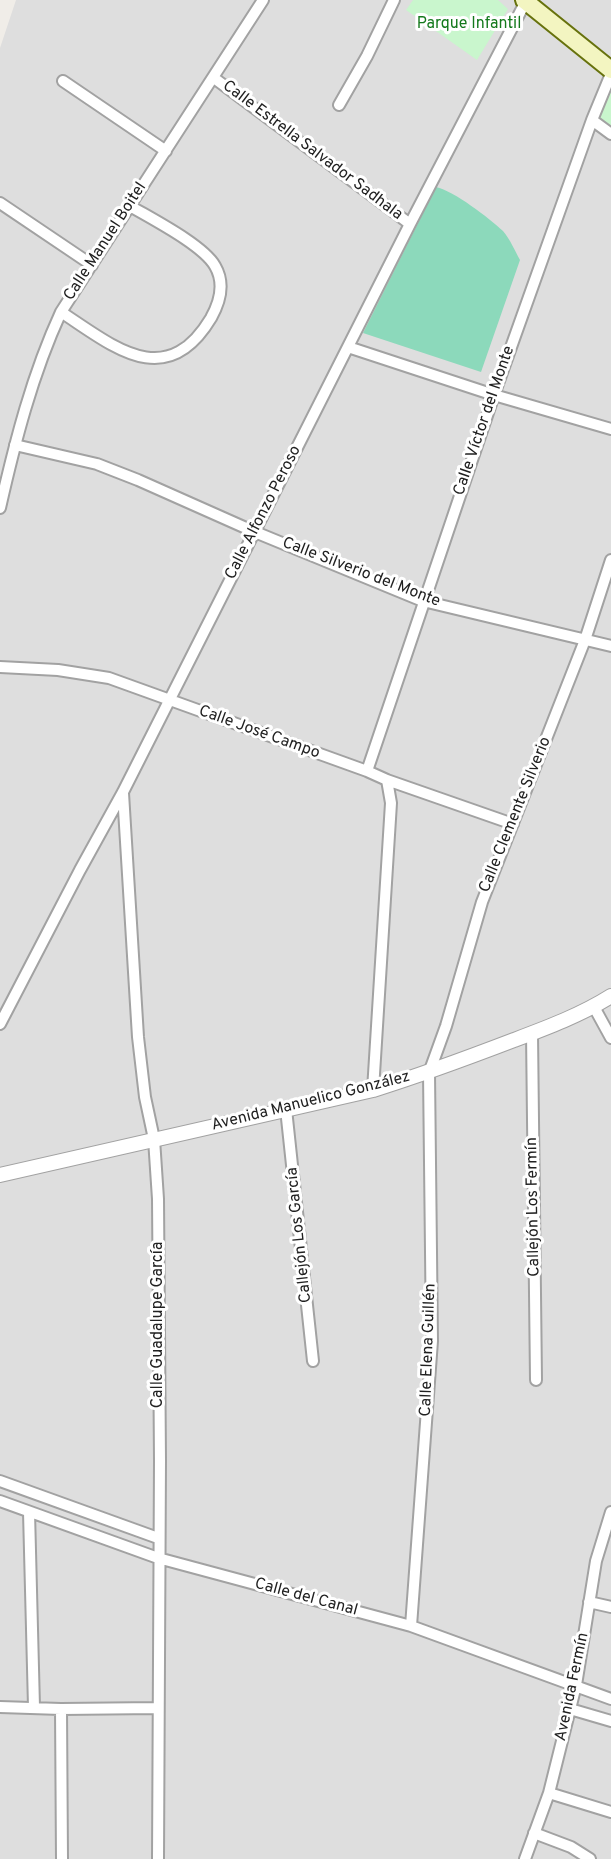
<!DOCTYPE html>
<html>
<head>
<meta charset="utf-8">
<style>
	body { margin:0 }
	canvas { display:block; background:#f0ede8 }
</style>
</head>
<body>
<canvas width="611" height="1859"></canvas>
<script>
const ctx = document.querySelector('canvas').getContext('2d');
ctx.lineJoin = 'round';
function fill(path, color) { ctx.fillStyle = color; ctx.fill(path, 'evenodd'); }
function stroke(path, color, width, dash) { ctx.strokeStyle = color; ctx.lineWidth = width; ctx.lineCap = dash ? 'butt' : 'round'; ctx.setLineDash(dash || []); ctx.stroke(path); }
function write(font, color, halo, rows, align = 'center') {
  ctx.font = font + ' Overpass,sans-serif'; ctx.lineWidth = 6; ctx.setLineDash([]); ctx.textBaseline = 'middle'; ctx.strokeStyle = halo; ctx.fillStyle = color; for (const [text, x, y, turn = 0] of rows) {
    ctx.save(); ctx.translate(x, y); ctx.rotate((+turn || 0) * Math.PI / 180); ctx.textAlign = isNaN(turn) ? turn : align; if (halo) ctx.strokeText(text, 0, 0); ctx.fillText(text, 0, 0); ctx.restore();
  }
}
const residential = new Path2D(`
	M16,0H611V1859H0V48Z`);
const park = new Path2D(`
	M413,0H498L508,9L477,60L406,10Z
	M608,89L611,91V134L594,121Z`);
const pitch = new Path2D(`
	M436,187C454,191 489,218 503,231C510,239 515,251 520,260L481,372L363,333Z`);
const minor = new Path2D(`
	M214,78L410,224
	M63,81L166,151
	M339,105L367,56L394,0
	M592,120L611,134
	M0,203L92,265
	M61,312C113,346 166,393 211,318C220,302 225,283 215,266C203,245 152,219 130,206
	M348,347L494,395L611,429
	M15,445L97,464L138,480L255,532L423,601L611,646
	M0,508C15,442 32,375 61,312L263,0
	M0,667L58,670L109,678L367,771L387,780L513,824
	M367,771L494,395L592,120L611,74
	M123,793L138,1037L145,1097L154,1139L158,1199L160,1461L158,1859
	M594,1007L611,1038
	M0,1024L80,870L123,792L410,224L526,1
	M532,1033L536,1380
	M373,1090L391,803L387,780
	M286,1109L313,1361
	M0,1481L158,1538
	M0,1501L158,1558L411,1626L611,1699
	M29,1512L34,1707
	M589,1602L611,1607
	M411,1626L432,1341L429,1073L446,1026L482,902L585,640L611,560
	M0,1707L61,1709
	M570,1709L611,1721
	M549,1793L611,1812
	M534,1833L571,1847L590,1859
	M62,1859L61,1709L158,1708
	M525,1859L549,1793L576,1685L596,1561L611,1512`);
const tertiary = new Path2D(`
	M0,1175L373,1090C421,1075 467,1058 514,1040C546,1028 581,1015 611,996`);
const secondary = new Path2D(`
	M524,0L611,70`);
const parkNames = [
	["Parque Infantil",469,25]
];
const streetNames = [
	["Calle Estrella Salvador Sadhala",312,151,37],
	["Calle Manuel Boitel",106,242,-57],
	["Calle Víctor del Monte",485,421,-71],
	["Calle Alfonzo Peroso",264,513,-63],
	["Calle Silverio del Monte",361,573,21],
	["Calle José Campo",259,733,20],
	["Calle Clemente Silverio",516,815,-68],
	["Avenida Manuelico González",311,1102,-14],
	["Callejón Los Fermín",534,1207,-91],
	["Callejón Los García",300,1235,-96],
	["Calle Guadalupe García",159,1325,-90],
	["Calle Elena Guillén",429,1350,-88],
	["Calle del Canal",306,1598,15],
	["Avenida Fermín",573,1687,-78]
];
fill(residential, '#dedede');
fill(park, '#c9f6cd');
fill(pitch, '#8cd9bb');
stroke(minor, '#a2a2a2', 14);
stroke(tertiary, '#a2a2a2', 16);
stroke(secondary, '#67720d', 20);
stroke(minor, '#fff', 10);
stroke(tertiary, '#fff', 14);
stroke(secondary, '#f3f5c1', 16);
write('16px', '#14791c', '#fff', parkNames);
write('16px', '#212121', '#fff', streetNames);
</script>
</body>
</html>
